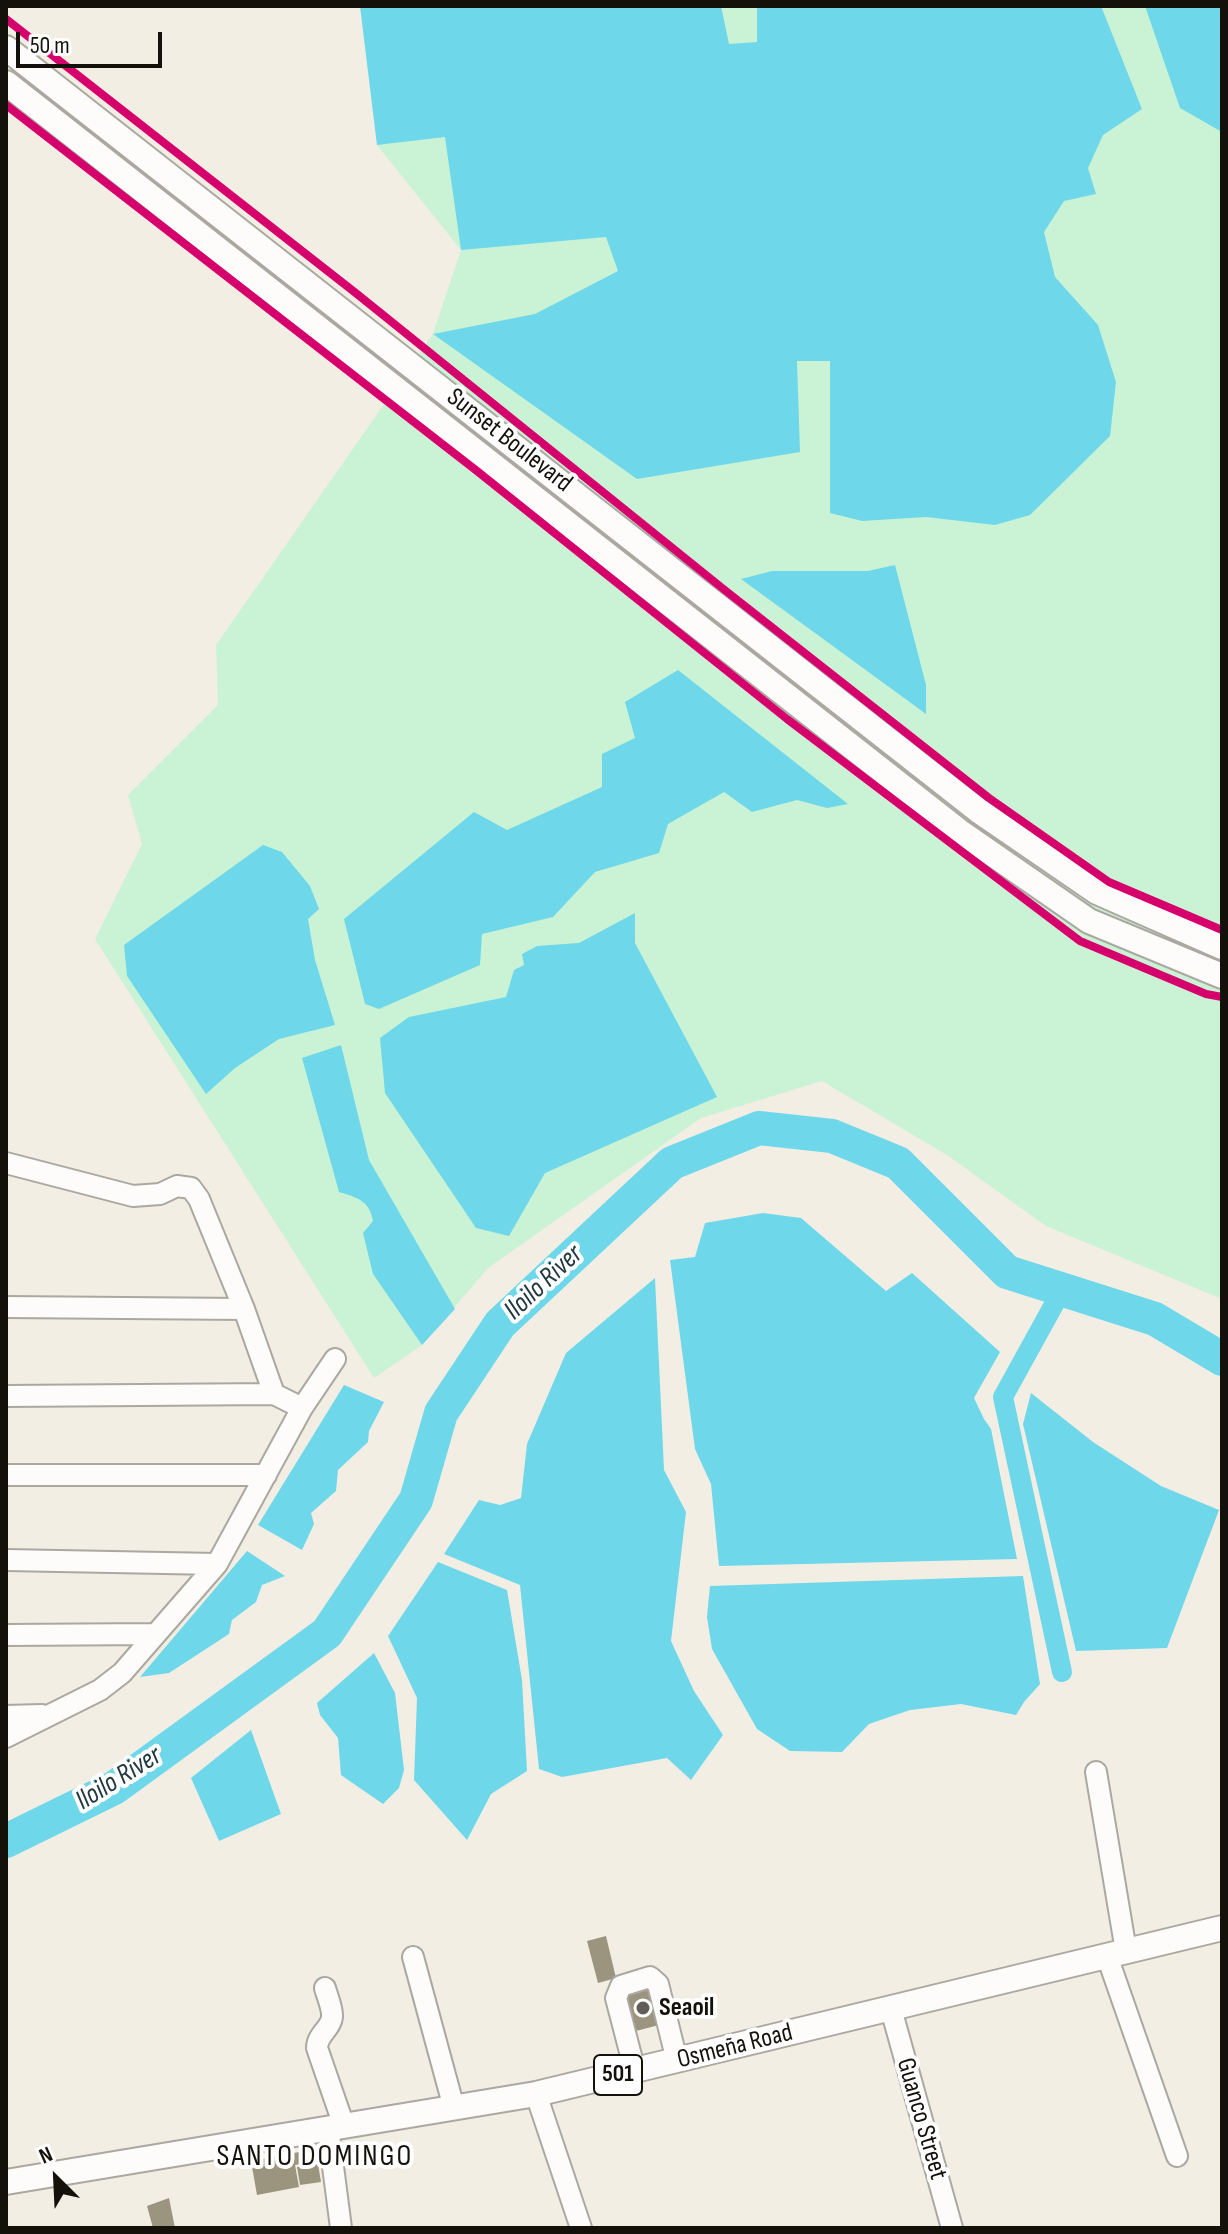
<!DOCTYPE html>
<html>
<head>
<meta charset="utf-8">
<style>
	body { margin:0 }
	#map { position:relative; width:1228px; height:2234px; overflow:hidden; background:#f2eee4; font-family:"Sofia Sans Condensed",sans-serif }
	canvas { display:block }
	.frame { position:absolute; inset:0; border:8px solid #14110b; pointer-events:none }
	.north { position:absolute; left:16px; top:2138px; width:80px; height:80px; -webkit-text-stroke:6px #fefefe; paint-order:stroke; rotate:336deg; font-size:22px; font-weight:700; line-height:32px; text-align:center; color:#14110b }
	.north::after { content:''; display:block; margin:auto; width:28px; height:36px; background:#14110b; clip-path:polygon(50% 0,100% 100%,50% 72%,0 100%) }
	.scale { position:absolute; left:16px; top:32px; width:146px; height:36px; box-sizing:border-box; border:4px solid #14110b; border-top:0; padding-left:10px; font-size:24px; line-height:28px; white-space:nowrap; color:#14110b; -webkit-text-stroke:6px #fefefe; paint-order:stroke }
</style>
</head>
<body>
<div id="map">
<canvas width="1228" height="2234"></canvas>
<div class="frame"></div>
<div class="north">N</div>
<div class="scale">50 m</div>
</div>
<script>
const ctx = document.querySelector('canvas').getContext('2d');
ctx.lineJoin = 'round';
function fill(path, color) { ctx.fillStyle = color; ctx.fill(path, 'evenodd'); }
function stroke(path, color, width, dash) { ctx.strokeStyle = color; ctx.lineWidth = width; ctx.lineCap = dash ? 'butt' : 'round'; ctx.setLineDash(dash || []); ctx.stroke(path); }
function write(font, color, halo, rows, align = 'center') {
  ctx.font = font + ' "Sofia Sans Condensed",sans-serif'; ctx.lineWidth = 8; ctx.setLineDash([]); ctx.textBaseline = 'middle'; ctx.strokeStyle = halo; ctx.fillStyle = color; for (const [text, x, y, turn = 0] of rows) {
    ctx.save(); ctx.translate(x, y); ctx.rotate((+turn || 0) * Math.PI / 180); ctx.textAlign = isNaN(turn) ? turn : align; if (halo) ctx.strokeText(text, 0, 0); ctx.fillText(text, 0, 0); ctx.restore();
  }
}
const green = new Path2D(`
	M360,6H1222V1299L1046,1226L947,1155L822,1081L701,1118L488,1268L422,1345L374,1378L95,939L142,844L128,795L218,705L216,645L433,334L461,250L377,145Z`);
const water = new Path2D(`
	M360,6H721L729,44L757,42V6H1101L1142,109L1103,135L1088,168L1096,194L1064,201L1044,232L1055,277L1098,325L1116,382L1110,436L1030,515L995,525L926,517L862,521L830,513V361H797L800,452L637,479L433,334L535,314L618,271L606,237L461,250L445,137L377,145Z
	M1145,6H1222V132L1180,108Z
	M895,565L926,685V714L741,579L772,571H868Z
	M678,670L848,804L827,808L797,800L752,812L724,792L668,824L659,853L595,872L553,917L482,934L480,965L379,1009L365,1004L344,919L474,812L507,830L602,787V754L635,738L625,702Z
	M263,845L282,852L310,886L319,909L308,919L315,960L335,1025L279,1039L235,1068L206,1094L127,976L124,945Z
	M635,913V943L717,1097L545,1173L509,1236L476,1228L385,1093L380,1038L409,1017L506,997L514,970L524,965L522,954L537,946L579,943Z
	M341,1045L369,1160L455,1309L422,1345L373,1274L363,1233L373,1221C369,1200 358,1198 339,1192L302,1058Z
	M763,1213L801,1218L886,1291L912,1273L1000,1352L974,1398L984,1419L991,1429L1017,1559L719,1566L711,1484L695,1449L670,1260L695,1257L705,1223Z
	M655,1278L664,1470L686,1512L671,1641L694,1691L723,1735L691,1780L667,1758L562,1777L539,1769L520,1585L444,1554L479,1500L500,1505L521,1498L527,1444L566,1353Z
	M344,1385L384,1402L369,1431L368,1442L338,1470L336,1491L311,1513L314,1524L302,1550L258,1525Z
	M1031,1393L1093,1442L1161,1486L1219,1510L1167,1648L1076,1651L1023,1424Z
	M247,1551L285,1576L262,1585L256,1602L232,1620L229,1634L169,1673L140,1677Z
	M438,1562L507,1590L522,1680L527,1771L491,1794L467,1840L414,1780L417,1698L388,1636Z
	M1023,1576L1040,1684L1024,1702L1016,1715L961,1704L910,1710L869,1724L842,1752L790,1751L757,1729L712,1649L707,1617L710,1586Z
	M374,1653L395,1693L404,1770L399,1788L383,1804L341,1775L338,1738L320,1715L317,1703Z
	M251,1730L281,1814L219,1841L191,1778Z`);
const canal = new Path2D(`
	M1062,1672L1003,1397L1062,1290`);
const river = new Path2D(`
	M6,1841L114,1788L327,1633L416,1500L441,1413L500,1324L672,1163L759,1128L832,1136L898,1163L1007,1272L1155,1319L1222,1359`);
const building = new Path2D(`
	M606,1936L616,1978L598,1983L587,1941Z
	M650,1986L659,2025L636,2031L626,1991Z
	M310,2150L312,2162L295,2165L299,2187L257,2195L251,2161Z
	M318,2164L321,2182L300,2185L297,2167Z
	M169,2198L175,2228H153L147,2206Z`);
const minor = new Path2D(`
	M6,1163L133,1196L160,1194L177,1186L191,1188L199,1199L244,1309L274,1394
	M6,1307L244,1309
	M6,1396L274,1394L302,1408
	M6,1475H266
	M6,1560L217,1564
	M6,1635L155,1634
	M6,1716L42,1715
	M6,1737L100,1690L122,1673L217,1564L302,1408L335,1359
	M1096,1772L1126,1951
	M1107,1956L1177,2156
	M413,1957L454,2108
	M325,1988C327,1996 333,2009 332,2017C331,2029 317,2034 317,2048L344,2126
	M891,2009L952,2228
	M635,2071L616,1998L621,1986L650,1977L658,1984L677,2061
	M536,2094L581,2228
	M328,2128L341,2228`);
const major = new Path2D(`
	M6,48L979,811L1097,892L1222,947
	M6,83L959,831L1089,921L1222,976
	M6,2182L536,2094L1222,1928`);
const cycleway = new Path2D(`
	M6,19L357,294L726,591L989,798L1109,882L1222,930
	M6,105L477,471L787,719L1080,941L1206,994L1222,997`);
const markers = [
	[643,2008,8,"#625e57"]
];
const shields = [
	[618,2075,48]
];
const shieldNames = [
	["501",618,2075]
];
const streetNames = [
	["Sunset Boulevard",509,441,38],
	["Osmeña Road",735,2047,-14],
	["Guanco Street",921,2119,74]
];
const poiNames = [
	["Seaoil",659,2008]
];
const waterNames = [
	["Iloilo River",544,1283,-43],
	["Iloilo River",119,1779,-32]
];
const quarterNames = [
	["SANTO DOMINGO",315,2157]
];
fill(green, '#caf2d5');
fill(water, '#6ed8ea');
stroke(canal, '#6ed8ea', 20);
stroke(river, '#6ed8ea', 34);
fill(building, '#9b947e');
stroke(minor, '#aaa8a0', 24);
stroke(major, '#aaa8a0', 28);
stroke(minor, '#fdfcfb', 20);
stroke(major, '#fdfcfb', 24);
stroke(cycleway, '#d6006c', 8);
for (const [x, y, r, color] of markers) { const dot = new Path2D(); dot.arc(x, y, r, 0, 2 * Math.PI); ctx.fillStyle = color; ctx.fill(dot); stroke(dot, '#fefefe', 3); }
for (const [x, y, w] of shields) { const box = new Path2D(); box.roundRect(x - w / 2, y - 20, w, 40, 6); ctx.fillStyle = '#fefefe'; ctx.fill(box); stroke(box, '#14110b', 2); }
write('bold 24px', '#14110b', null, shieldNames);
write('26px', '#14110b', '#fefefe', streetNames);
write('bold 26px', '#14110b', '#fefefe', poiNames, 'left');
write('italic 28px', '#21393f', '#fefefe', waterNames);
ctx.letterSpacing = '2px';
write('30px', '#14110b', '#fefefe', quarterNames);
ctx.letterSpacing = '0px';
</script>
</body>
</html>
